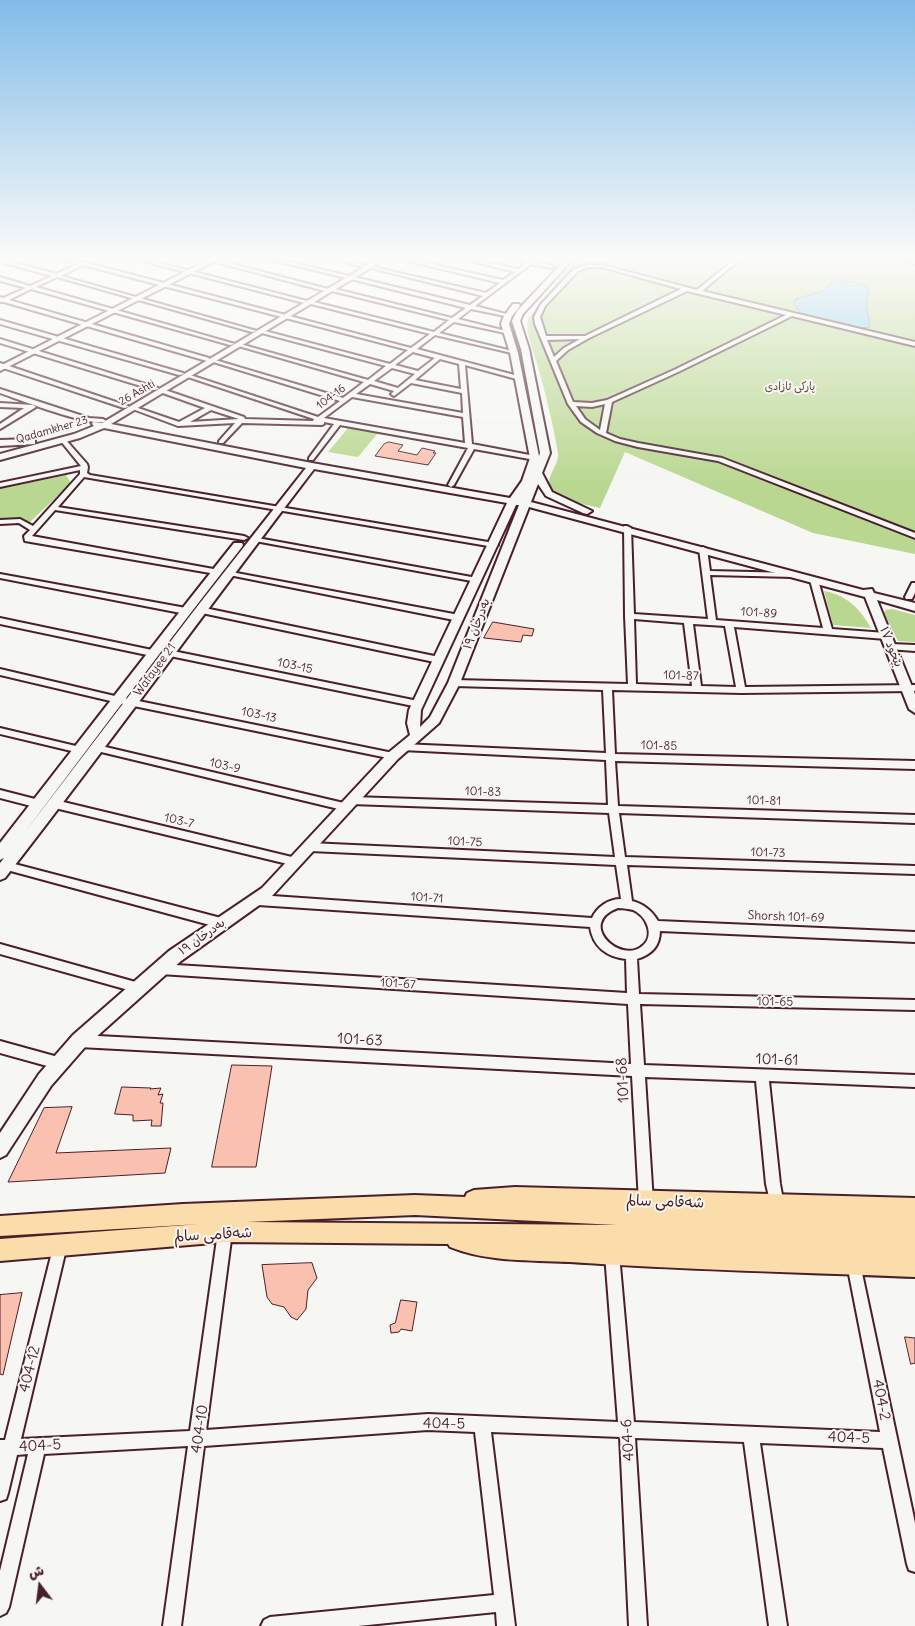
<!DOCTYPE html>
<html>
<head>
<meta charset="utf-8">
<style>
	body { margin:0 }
	#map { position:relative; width:915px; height:1626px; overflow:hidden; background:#f6f6f2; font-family:Delius,"Playpen Sans Arabic",sans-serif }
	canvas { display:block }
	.north { position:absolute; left:15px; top:1561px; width:50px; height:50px; -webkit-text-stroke:4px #f6f6f2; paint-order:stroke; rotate:345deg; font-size:14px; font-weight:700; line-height:20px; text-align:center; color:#4a1f2b }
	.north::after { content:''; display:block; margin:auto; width:18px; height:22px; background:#4a1f2b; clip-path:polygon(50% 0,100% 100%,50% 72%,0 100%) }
</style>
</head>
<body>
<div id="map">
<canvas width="915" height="1626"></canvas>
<div class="north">ش</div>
</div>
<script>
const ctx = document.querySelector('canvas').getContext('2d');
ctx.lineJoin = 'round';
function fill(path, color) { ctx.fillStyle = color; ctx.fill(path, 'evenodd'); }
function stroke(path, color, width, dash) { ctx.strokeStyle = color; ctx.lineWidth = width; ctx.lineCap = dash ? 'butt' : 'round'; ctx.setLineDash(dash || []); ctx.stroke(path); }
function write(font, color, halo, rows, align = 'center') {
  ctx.font = font + ' Delius,"Playpen Sans Arabic",sans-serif'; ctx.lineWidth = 4; ctx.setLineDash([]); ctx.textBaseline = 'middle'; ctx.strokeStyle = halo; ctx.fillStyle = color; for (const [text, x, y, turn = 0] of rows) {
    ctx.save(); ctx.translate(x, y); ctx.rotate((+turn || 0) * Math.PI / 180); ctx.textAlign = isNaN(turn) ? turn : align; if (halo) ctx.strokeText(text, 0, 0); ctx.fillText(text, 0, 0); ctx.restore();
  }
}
const green = new Path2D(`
	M574,260H903L915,264V554L813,533L625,452L600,508C588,505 557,500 551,489C544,478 560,464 558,453C553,424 546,395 538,367C534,352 525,334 528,319Z
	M348,428L378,433L358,457L328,452Z
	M66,475L71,483L29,523L0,519V489Z
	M824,591C847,595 860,609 871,628L833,625Z
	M892,609L915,615V642L898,641L884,613L886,610Z`);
const water = new Path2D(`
	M834,280L857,282L867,286L869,289L866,304L870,327C857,330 812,320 801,312C797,310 795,306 794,303L796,299L823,291Z`);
const building = new Path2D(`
	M389,442L403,445L398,451L417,455L422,448L435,451L433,453H436L428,465L375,456L384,444Z
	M493,622L534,629L532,636L523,635L521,642L484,638Z
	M232,1065L272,1066L256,1167H212Z
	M122,1087L151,1088L150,1089L161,1088L158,1095L163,1094L160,1103H163L161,1126H151L152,1120L133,1121V1115L115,1114Z
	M72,1107L56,1153L171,1148L165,1173L8,1182L44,1108Z
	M312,1263L317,1278L308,1290L306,1309L297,1320L291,1317L284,1307L272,1304L267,1297L262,1265Z
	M22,1293L3,1375L0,1374V1295Z
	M401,1300L417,1302L412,1331L401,1329L399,1332L391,1333L390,1325L395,1323Z
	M905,1337L915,1338V1363L911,1364Z`);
const street = new Path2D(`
	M0,260H6L56,274L78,264L66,260L84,262L411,348L430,334L307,303L310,301L434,332L449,320L328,290L331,288L452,318L466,308L347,278L350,276L470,305L483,296L367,267L369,266L486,293L500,283L404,260H413L503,280L515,272L467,260H476L518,269L526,263L515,260H525L554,266L552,268L531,264L475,306L510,315V317L471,309L458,319L510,332V334L454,322L439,333L516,352V354L435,335L417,349L522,377L523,378L520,380L465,365L472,444L535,456L538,458L535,460L474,449L454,485L451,487L448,485L468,448L340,425L313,460H309V458L334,424L324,422V424L322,425L242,423L223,443H219V441L235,423L178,426L130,408L135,407L179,422L205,408L160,392V390L162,389L244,417L245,419L313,421L314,419L185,376L190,375L318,417L340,401L210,361L215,360L343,398L364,382L235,345L240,344L368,380L386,366L258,332L261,330L390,364L408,350L83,265L61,276L257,331L252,332L57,277L36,287L235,344L230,345L31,289L9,300L209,358V360L207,361L4,302H0V297L3,298L26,288L0,281V277L30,286L52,276L0,262ZM413,352L435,358L418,371L395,365ZM440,359L459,364L461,389L415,380ZM392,368L415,374L398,388L374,381ZM411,383L462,393L463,413L356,394L370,384L394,391L391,394L394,396ZM352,397L463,417L465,443L324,418ZM211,410L239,419L190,422Z
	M139,260H148L307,301L304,303Z
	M208,260H217L328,289L325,291Z
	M272,260H281L349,276L346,278Z
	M338,260H347L366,266L364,267Z
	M734,260H739L702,291L915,342V346L792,316L678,372L612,402L606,433L620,439L638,443L722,458L915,533V538L718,461L638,447L615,441L597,433L581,422L568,404L535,324L534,317L541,304L574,269L589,265H602L697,290ZM589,267H602L681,289L585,336H546L540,317L545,306L578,271ZM687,291L786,315L674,370L607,400L592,403L573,402L556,361L568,350L589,338ZM580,339L564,348L554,357L547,340ZM605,404L600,430L585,419L576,406L592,407Z
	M0,320L183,373L184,374L179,375L0,324Z
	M0,339L158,388L159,389L154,390L0,343Z
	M0,363L128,406L129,407L124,408L0,367Z
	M0,389L89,418L103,419L106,421C94,429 18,399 0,393Z
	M0,403L33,405L36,407L0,429V424L24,408L0,407Z
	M63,438L65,439L87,464L88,467L87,473L90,475L494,543L498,545L494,547L84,477L58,507L244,536L248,538L244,540L55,510L32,536L219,570L220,572L216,574L25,541L24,536L30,530L19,523L0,524V520L20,519L33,526L80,474V470L0,487V483L81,466L60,440Z
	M624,526H627L631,528L634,614L708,619L699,549L703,547L707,549L710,571L794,573L798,575L794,577L710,575L716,620L823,628L810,580L814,578L818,580L832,629L886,633L890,636L886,639L734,627L745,687L915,685V691L741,693L612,690L615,754L915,761V769L615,761L618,806L915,815V823L619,813L625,857L915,866V874L627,865L632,901C644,904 652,911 658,921L915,932V942L660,931C660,946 651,955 637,959L639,994L915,1000V1010L640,1004L644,1065L915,1075V1087L769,1081L780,1184L784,1205L782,1210L777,1212L772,1210L766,1184L756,1081L645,1077L653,1202L651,1207L646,1209L641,1207L639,1202L632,1076L79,1047L75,1045L73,1041L75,1037L79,1035L631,1064L628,1004L160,974L156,973L154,969L156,965L160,964L627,993L626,959C607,957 593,947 590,927L258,905L254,903L253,900L254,897L258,895L592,918C597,907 608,899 621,899L616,865L310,851L306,850L305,847L306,844L310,843L615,857L609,813L351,804L352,807L351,810L347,811L97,751L92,748L97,745L348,804L347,801L349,798L352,797L608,805L606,760L402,750L397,747L402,744L606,753L603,690L454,686L450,683L454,680L628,684L625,616ZM634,619L684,623L692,686L636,684ZM693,624L725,626L736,687L701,686ZM618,908C623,908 629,909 633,910C647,916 656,937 641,947C619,963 577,923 618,908Z
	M252,537L477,578L481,580L477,582L255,541L251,539Z
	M226,571L459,615L463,618L459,621L229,575H226Z
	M0,574L186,608L190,611L186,614L0,578Z
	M912,583H915V593L912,599H906L905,597Z
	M200,607L439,657L443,660L439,663L197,612V608Z
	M0,618L152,650L156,653L152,656L0,624Z
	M891,644L915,645V651L888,649L887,647Z
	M168,650L418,701L422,704L418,707L165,655L164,653Z
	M0,669L119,697L393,753L398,756L393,759L119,703L0,675Z
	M0,728L80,747L85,750L80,753L0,734Z
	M0,790L39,800L43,801L44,804L43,807L39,808L0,798Z
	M55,800L296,858L300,859L301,862L300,865L296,866L55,808L51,807L50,804L51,801Z
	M7,862L221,918L225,920L227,923L225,926L221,928L7,870L3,869L2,866L3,863Z
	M0,944L139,983L143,984L145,988L143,992L139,993L0,954Z
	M0,1041L58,1057L62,1059L64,1063L62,1067L58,1069L0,1053Z
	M225,1225L230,1227L232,1232L206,1430L428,1414L618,1422L605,1254L607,1249L612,1247L617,1249L619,1254L634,1422L880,1432L847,1264L849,1259L854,1257L859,1259L915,1523V1572L909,1570L907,1564L883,1448L760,1443L787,1626H769L744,1442L635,1438L647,1626H629L620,1437L491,1432L515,1626H497L496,1612L358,1626H261L264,1620L270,1617L494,1595L475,1432L428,1430L204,1446L181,1626H163L188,1446L44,1454L9,1607L6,1613L0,1616V1571L28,1454L17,1455L8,1493L6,1499L0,1501V1440H5L55,1240L60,1238L65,1240L67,1245L21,1439L190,1431L218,1232L220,1227Z`);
const secondary = new Path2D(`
	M208,260H217L0,371V366Z
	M376,260H384L111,424L312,463L510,498L522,481L530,458L510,353L501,324L504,316L513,304H519L520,306L512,316L509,324L518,353L539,456L540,453L521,349L512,321L517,311L565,260H572L523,314L520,321L529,349L550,453L542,473L552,492L592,511L587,514L583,513L546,496L538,484L531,502L863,590L872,589L874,593L915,603V611L877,600L915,694V713L909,709L865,597L529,507L460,683L439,723L398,759L272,896L181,961L85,1047L51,1086L6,1155L0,1158V1133L39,1074L73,1035L169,951L262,888L388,753L410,735L407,723L409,710L507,503L314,469C210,605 110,743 5,878L0,880V863L4,858L0,860V843C78,743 155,642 234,543H242L243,545L242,547C168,641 97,737 25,832L196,608L306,468L104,428L80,438L0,460V454L74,434L94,426L92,424L93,422L102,423ZM516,505H519L448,683L430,717L420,727L421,710Z
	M906,260H915V264Z
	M32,439L35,440V444L0,446V440Z`);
const primary = new Path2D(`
	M515,1187L915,1198V1277C800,1272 685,1270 570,1262C531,1260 486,1262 450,1247L448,1244L225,1242L0,1261V1239L200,1224L0,1236V1216L183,1204L415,1195L465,1197L467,1193L474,1190ZM415,1215L617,1225L247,1222Z`);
const farParknames = [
	["پارکی ئازادی",790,387]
];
const farStreetnames = [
	["26 Ashti",137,393,-30],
	["104-16",331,397,-37],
	["Qadamkher 23",52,430,-16]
];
const streetNames = [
	["101-89",759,613,4],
	["بەدرخان ١٩",477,624,-69],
	["بێخود ١٧",891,647,68],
	["103-15",295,666,12],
	["Wafayee 21",155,670,-54],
	["101-87",681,676,2],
	["103-13",259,715,12],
	["101-85",659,746,2],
	["103-9",225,766,13],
	["101-83",483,792,2],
	["101-81",764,801,2],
	["103-7",179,821,14],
	["101-75",465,842,3],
	["101-73",768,853,2],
	["101-71",427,898,4],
	["Shorsh 101-69",786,917,2],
	["بەدرخان ١٩",202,937,-35],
	["101-67",398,984,4],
	["101-65",775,1002,1]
];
const nearStreetnames = [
	["101-63",360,1040,3],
	["101-61",777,1060,2],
	["101-68",623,1080,-93],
	["شەقامی سالم",665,1202,2],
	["شەقامی سالم",213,1235,-3],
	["404-12",30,1369,-76],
	["404-2",881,1400,79],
	["404-5",444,1424,1],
	["404-10",200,1429,-82],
	["404-5",849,1438,2],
	["404-6",628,1440,-94],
	["404-5",40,1446,-3]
];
fill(green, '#b9d790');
fill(water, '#88c9e9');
stroke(water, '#6f859d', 1);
fill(building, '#fac1b0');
stroke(building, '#4a1f2b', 1);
stroke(street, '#4a1f2b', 4);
stroke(secondary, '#4a1f2b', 4);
stroke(primary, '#4a1f2b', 4);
fill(street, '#f6f6f2');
fill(secondary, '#f6f6f2');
fill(primary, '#faddab');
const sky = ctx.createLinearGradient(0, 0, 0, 488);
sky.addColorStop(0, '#81bce8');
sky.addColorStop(0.53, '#fbfbf9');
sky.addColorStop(1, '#fbfbf900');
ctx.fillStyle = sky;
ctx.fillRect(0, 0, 915, 488);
write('11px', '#664d44', '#f6f6f2', farParknames);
write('11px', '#4a1f2b', '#f6f6f2', farStreetnames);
write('12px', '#4a1f2b', '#f6f6f2', streetNames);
write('15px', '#4a1f2b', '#f6f6f2', nearStreetnames);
</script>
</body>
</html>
